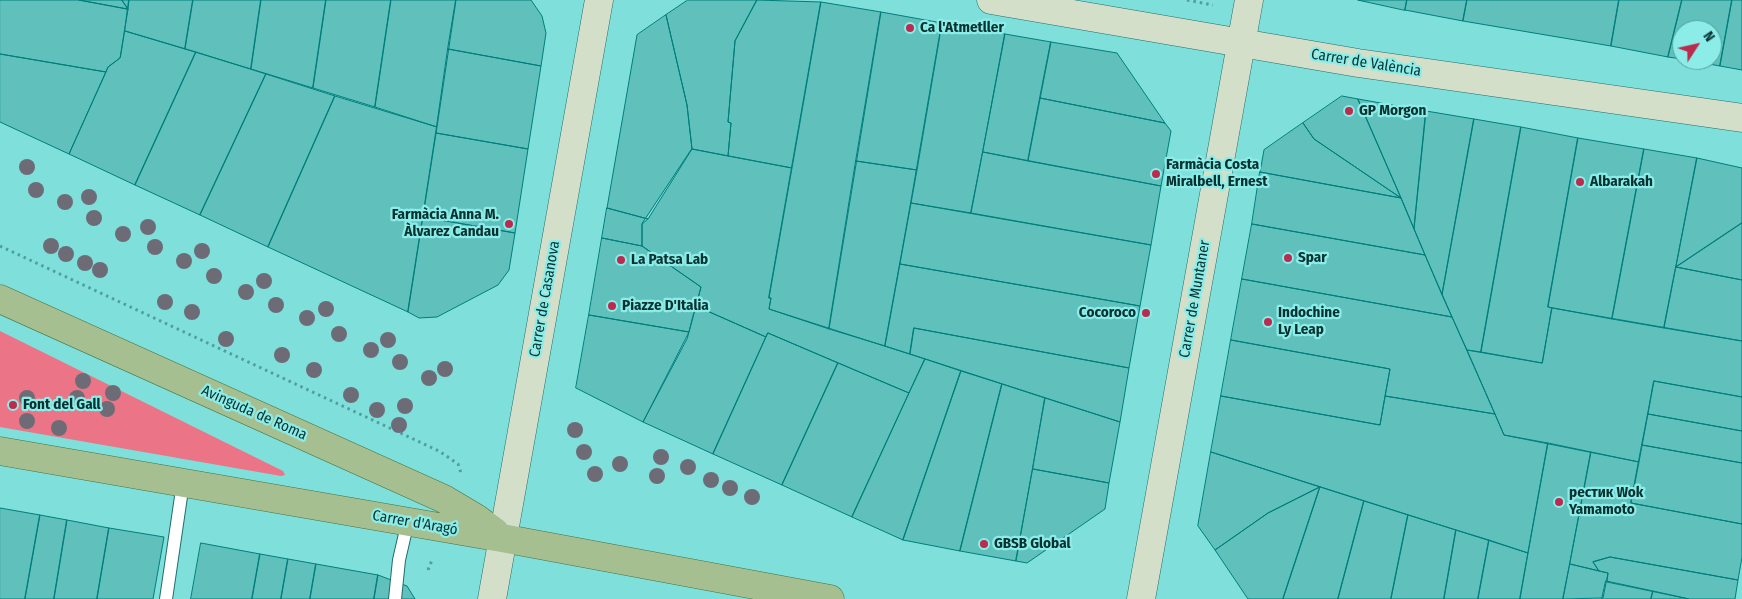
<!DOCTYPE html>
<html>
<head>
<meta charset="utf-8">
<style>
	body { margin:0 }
	#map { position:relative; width:1742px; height:599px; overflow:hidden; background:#7fdfdb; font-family:"Fira Sans Condensed",sans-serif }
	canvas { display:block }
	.north { position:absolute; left:1672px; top:20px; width:50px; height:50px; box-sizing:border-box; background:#8cede8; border:1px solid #56a29f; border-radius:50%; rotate:55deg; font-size:14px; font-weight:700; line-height:20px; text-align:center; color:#053231 }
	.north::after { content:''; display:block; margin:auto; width:18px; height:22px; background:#bb2b4e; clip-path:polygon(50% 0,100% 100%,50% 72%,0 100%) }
</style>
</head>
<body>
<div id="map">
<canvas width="1742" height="599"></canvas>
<div class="north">N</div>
</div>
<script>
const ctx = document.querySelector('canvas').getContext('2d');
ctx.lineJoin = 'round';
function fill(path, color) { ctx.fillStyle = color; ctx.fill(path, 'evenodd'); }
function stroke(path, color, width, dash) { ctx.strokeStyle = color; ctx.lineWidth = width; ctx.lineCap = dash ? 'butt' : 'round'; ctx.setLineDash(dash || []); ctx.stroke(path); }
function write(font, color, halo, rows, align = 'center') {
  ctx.font = font + ' "Fira Sans Condensed",sans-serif'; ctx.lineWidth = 4.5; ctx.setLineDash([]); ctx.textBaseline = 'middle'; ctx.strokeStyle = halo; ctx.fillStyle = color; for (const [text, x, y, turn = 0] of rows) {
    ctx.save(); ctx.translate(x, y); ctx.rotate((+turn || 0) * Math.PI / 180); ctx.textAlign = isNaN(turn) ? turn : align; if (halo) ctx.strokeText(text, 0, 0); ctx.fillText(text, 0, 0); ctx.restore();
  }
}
const green = new Path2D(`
	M0,331L283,471L285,475L281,476L0,427Z`);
const building = new Path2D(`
	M0,0H79L128,9L120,58L108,67L106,72L0,54Z
	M79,0H122L128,9Z
	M122,0H129L128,9Z
	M129,0H193L185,49L125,31Z
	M193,0H261L251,69L185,49Z
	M261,0H326L313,88L251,69Z
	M326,0H391L375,107L313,88Z
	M391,0H456L437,127L375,107Z
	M456,0H531L542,16L546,33L541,66L448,49Z
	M688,0H757L735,41L728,122L731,123L728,156L692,149L687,105L666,15Z
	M757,0L821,2L792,168L728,156L731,123L728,122L735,41Z
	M1358,0H1407L1405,10Z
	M1407,0H1467L1463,21L1405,10Z
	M1467,0H1619L1611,46L1463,21Z
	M1619,0H1682L1668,57L1611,46Z
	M1682,0H1732L1720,66L1687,60H1712V30H1682V59L1668,57Z
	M1732,0H1742V70L1720,66Z
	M821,2L881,12L829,329L769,309L771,298H769Z
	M881,12L942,23L917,170L856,161Z
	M666,15L687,105L692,149L648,219L607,208L637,35Z
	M942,23L1005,34L971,213L911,203Z
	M125,31L196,52L135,185L69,154L108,67L120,58Z
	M1005,34L1051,42L1028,161L983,152Z
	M1051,42L1117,53L1165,123L1040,98Z
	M448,49L541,66L528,149L436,133Z
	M196,52L266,74L200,215L135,185Z
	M0,54L106,72L69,154L0,122Z
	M266,74L335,96L268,247L200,215Z
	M335,96L437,127L408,312L268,247Z
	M1342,96L1358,99L1401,198L1314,139L1303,123Z
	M1040,98L1165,123L1171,131L1161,186L1028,161Z
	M1358,99L1426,111L1414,229L1401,198Z
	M1426,111L1474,119L1442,295L1414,229Z
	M1474,119L1521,127L1481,352L1467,350L1442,295Z
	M1303,123L1314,139L1401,198L1260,172L1264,150Z
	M1521,127L1578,138L1548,307L1552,308L1542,363L1481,352Z
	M436,133L528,149L515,233L423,217Z
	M1578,138L1644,149L1612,319L1548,307Z
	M692,149L792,168L769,298H771L769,309L925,359L909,393L768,333L766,337L696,306L701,287L642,246V224Z
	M1644,149L1697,158L1664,328L1612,319Z
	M983,152L1161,186L1151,245L971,213Z
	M1697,158L1742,168V223L1676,267Z
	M856,161L917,170L885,346L829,329Z
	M1260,172L1401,198L1425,255L1252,224Z
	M911,203L1151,245L1140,306L900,264Z
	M607,208L648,219L642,224V246L602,238Z
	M423,217L515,233L509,270L498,285L437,317L419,318L408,312Z
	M1742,223V280L1676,267Z
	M1252,224L1425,255L1452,317L1242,279Z
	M602,238L642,246L701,287L689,332L589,315Z
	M900,264L1140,306L1129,368L914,328L910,354L885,346Z
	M1676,267L1742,280V341L1664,328Z
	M1242,279L1452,317L1495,414L1385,396L1390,369L1231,340Z
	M696,306L766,337L713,454L643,422L687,339Z
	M1552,308L1742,341V397L1654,381L1639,462L1504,435L1467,350L1542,363Z
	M589,315L689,332L643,422L576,388Z
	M914,328L1129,368L1120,422L910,354Z
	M768,333L838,363L782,485L713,454Z
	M1231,340L1390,369L1380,425L1221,396Z
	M925,359L961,371L903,540L852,517Z
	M838,363L909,393L852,517L782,485Z
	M961,371L1002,384L960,551L903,540Z
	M1654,381L1742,397V431L1648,414Z
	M1002,384L1045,398L1016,561L960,551Z
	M1221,396L1380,425L1385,396L1495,414L1504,435L1548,443L1528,553L1211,452Z
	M1045,398L1120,422L1109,483L1033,469Z
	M1648,414L1742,431V463L1642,445Z
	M1548,443L1591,452L1563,599H1520Z
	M1642,445L1742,463V524L1631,503Z
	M1211,452L1320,487L1268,513L1215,550L1198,526Z
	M1591,452L1639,462L1631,503L1742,524V557L1738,580L1610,557L1593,562L1599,571L1570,564Z
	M1033,469L1109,483L1105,509L1027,563L1016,561Z
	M1320,487L1283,599H1248L1215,550L1268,513Z
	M1320,487L1364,501L1338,599H1283Z
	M1364,501L1408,515L1391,599H1338Z
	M0,508L40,515L25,599H0Z
	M40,515L67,520L54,599H25Z
	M1408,515L1456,530L1444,599H1391Z
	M67,520L109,528L97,599H54Z
	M109,528L164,537L153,599H97Z
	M1456,530L1489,540L1478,599H1444Z
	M1489,540L1528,553L1520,599H1478Z
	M201,543L260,554L252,599H191Z
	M260,554L288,559L281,599H252Z
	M1610,557L1738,580L1735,599H1689L1607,582L1608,573L1599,571L1593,562Z
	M288,559L316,564L310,599H281Z
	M316,564L378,575L374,599H310Z
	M1570,564L1608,573L1603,598L1563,599Z
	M378,575L407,586L415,599H374Z
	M1606,581L1653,591L1651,599H1602Z
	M1653,591L1689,599H1651Z`);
const path = new Path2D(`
	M1187,0L1213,5
	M0,246L439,451L458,464L461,473
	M428,570L432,560`);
const lane = new Path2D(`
	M166,599L183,483
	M395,599L399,560L408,521`);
const secondary = new Path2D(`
	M991,0L1358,63L1742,118
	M492,599L599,0
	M1141,599L1249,0`);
const primary = new Path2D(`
	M0,299L444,499L476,518L495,532
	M0,451L502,538L830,599`);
const trees = [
	[27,167],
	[36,190],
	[89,197],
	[65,202],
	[94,218],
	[148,227],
	[123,234],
	[51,246],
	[155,247],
	[202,251],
	[66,254],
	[184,261],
	[85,263],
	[100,270],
	[214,276],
	[264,281],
	[246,292],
	[165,302],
	[276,305],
	[326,309],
	[192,312],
	[307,318],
	[339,334],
	[226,339],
	[388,340],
	[371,350],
	[282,355],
	[400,362],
	[445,369],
	[314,370],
	[429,378],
	[83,381],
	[113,393],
	[351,395],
	[27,398],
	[77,398],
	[405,406],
	[107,409],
	[377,410],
	[27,421],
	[399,425],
	[59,428],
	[575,430],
	[584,452],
	[661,457],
	[620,464],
	[688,467],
	[595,474],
	[657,476],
	[711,480],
	[730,488],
	[752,497]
];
const markers = [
	[910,28,5,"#bb2b4e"],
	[1349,111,5,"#bb2b4e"],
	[1156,174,5,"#bb2b4e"],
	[1580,182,5,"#bb2b4e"],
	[509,224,5,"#bb2b4e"],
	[1288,258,5,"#bb2b4e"],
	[621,260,5,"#bb2b4e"],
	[612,306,5,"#bb2b4e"],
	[1146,313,5,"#bb2b4e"],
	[1268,322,5,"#bb2b4e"],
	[13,405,5,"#bb2b4e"],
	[1559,502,5,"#bb2b4e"],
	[984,544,5,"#bb2b4e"]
];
const poiNames = [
	["Ca l'Atmetller",920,28],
	["GP Morgon",1359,111],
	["Farmàcia Costa",1166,165],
	["Miralbell, Ernest",1166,182],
	["Albarakah",1590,182],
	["Farmàcia Anna M.",499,215,"right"],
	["Àlvarez Candau",499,232,"right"],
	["Spar",1298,258],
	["La Patsa Lab",631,260],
	["Piazze D'Italia",622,306],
	["Cocoroco",1136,313,"right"],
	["Indochine",1278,313],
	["Ly Leap",1278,330],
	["Font del Gall",23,405],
	["рестик Wok",1569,493],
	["Yamamoto",1569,510],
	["GBSB Global",994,544]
];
const streetNames = [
	["Carrer de València",1366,63,9],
	["Carrer de Casanova",545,299,-80],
	["Carrer de Muntaner",1195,299,-80],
	["Avinguda de Roma",254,413,24],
	["Carrer d'Aragó",415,523,10]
];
fill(green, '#eb7587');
fill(building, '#5fc0bc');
stroke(building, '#007e7b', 1);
stroke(lane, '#206e6c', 14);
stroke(secondary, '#206e6c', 29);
stroke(primary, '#47723f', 29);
stroke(path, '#519e9b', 3, [2.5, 4]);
stroke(lane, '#fff', 12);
stroke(secondary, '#d3dfc8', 28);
stroke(primary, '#a6bf90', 28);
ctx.fillStyle = '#6d6c76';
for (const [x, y] of trees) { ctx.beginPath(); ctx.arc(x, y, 8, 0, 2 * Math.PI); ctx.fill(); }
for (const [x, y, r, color] of markers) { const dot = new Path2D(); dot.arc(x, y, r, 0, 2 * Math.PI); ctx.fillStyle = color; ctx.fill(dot); stroke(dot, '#8cede8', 2); }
write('bold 15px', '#053231', '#8cede8', poiNames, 'left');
write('15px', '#053231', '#8cede8', streetNames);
</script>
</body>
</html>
